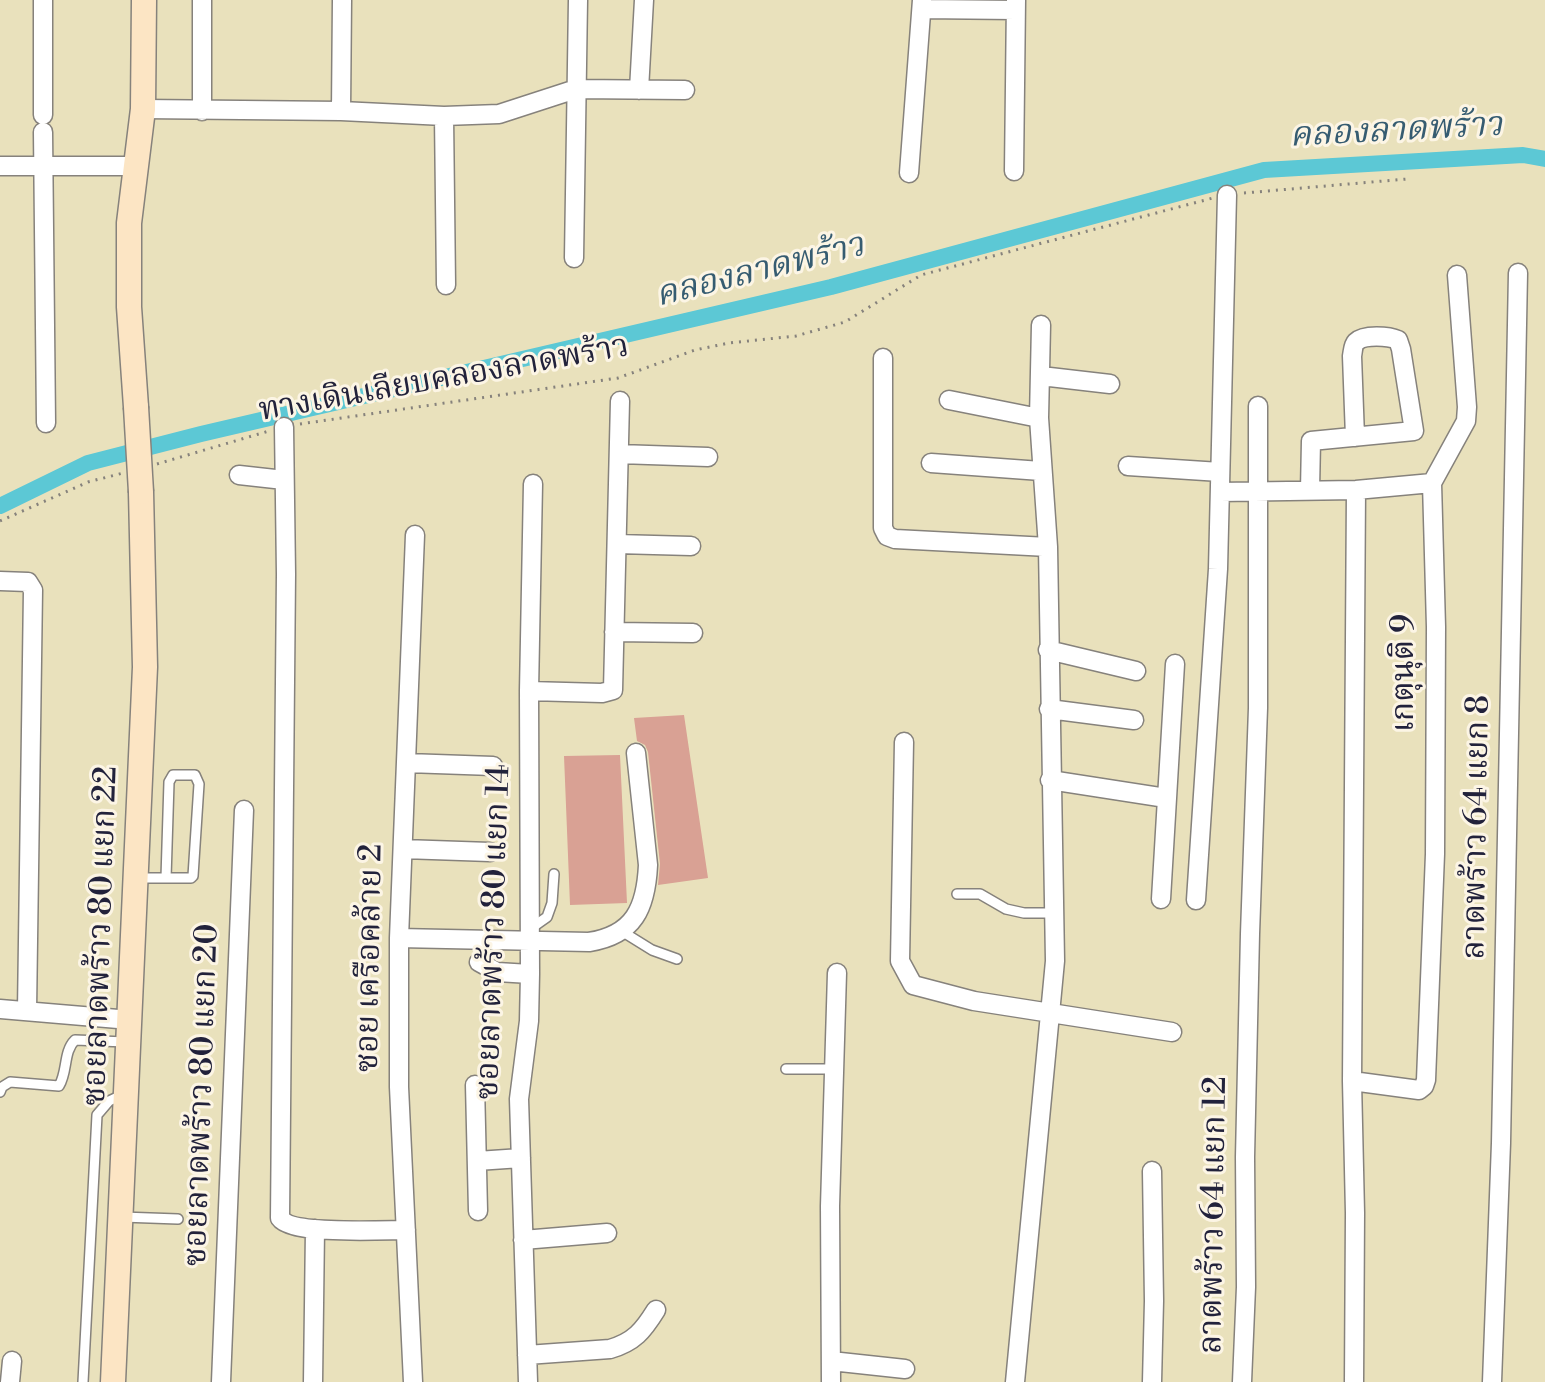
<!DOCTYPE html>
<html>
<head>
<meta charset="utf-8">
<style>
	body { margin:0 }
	canvas { display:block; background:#e9e1bc }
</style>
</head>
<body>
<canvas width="1545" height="1382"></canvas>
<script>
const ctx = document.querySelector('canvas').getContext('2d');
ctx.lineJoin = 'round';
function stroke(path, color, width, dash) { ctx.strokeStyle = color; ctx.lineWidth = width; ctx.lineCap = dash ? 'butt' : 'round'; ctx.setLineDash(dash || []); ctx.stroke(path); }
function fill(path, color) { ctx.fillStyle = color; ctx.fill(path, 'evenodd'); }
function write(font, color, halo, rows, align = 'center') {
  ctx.font = font + ' "Libre Bodoni","Noto Serif Thai",serif'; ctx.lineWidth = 6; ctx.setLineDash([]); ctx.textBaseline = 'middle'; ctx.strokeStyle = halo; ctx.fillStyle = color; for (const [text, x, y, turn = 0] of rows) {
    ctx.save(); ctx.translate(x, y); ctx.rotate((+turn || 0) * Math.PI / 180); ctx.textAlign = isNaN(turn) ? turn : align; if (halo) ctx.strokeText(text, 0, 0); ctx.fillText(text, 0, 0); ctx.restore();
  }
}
const canal = new Path2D(`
	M0,506L88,463L201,434L831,287L1264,170L1523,155L1545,159`);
const building = new Path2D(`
	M684,715L708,878L658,885L660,864L648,752L645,745L637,741L634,718Z
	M620,755L627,903L570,905L564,756Z`);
const path = new Path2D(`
	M1244,193L1407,179
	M300,424L618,378L695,350L729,343L796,336L845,322L921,275L1213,198
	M157,464L269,431
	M0,521L88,482L123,473`);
const lane = new Path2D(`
	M139,878H191L193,876L199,784L195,775H173L169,782L166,878
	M957,894H980L1006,909L1024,913H1053
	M530,929L547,917L552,903L554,874
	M623,932L652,950L677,959
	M786,1069H834
	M0,1092L2,1087L10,1082L59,1086C68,1071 63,1052 75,1040L126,1042
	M122,1217L178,1219
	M83,1382L97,1115L109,1101L124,1094`);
const street = new Path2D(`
	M43,0V115
	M922,9L1015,10
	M639,90L644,0
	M143,109L341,111L444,116L499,114L576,89L685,90
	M202,111V0
	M341,111L342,0
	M444,116L446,285
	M43,132L46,423
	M0,166H136
	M1014,171L1016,0
	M909,173L922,0
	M574,258L578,0
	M883,358V528L887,536L895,539L1048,547
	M1041,376L1110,384
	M949,400L1039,418
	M284,427L286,574L280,1218C291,1235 383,1230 406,1230
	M619,454L708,457
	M931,463L1041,471
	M1128,466L1220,472
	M239,475L284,480
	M1310,490L1311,441L1414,431L1401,349L1398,340C1389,336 1364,334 1356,342C1353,345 1353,351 1352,356L1355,437
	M1220,492L1356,490L1432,483
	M617,544L691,546
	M0,581L28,582L33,590L27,1011
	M614,632L693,633
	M1048,650L1136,671
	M529,691L602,693L613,690L620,401
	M1049,709L1134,720
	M904,742L900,961L913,985L974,1001L1172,1032
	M407,763L493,766
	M1050,780L1166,798
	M403,849L490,852
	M1161,899L1175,664
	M1196,900L1218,569L1227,195
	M399,938L589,942C634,935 646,908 648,865L636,753
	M479,962L497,972L530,974
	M0,1009L130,1020
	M1352,1081L1419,1090L1424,1086L1426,1080L1435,854L1436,627L1432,483L1466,421L1467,407L1457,275
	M475,1085L478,1211
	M477,1161L521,1158
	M523,1240L607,1233
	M527,1355L610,1349C634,1342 643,1331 656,1310
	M831,1361L905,1369
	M10,1382L12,1361
	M221,1382L244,810
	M313,1382L315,1229
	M413,1382L399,1087V938L415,535
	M528,1382L519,1099L529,1021L530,974L529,691L533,484
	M831,1382L830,1206L837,973
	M1015,1382L1055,961L1048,547L1039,418L1041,325
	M1152,1382L1154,1301L1152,1171
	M1242,1382L1246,1287L1245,1157L1250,934L1258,708V406
	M1354,1382L1355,1213L1352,1081L1356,490
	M1492,1382L1501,1143L1518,273`);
const secondary = new Path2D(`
	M136,407L129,307V223L143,109L144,0
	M113,1382L145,667L141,492`);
const secondaryBridge = new Path2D(`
	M136,407L141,492`);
const streetNames = [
	["ทางเดินเลียบคลองลาดพร้าว",444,380,-10],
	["เกตุนุติ 9",1405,673,-90],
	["ลาดพร้าว 64 แยก 8",1478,827,-89],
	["ซอยลาดพร้าว 80 แยก 14",495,932,-88],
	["ซอยลาดพร้าว 80 แยก 22",102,936,-88],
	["ซอย เครือคล้าย 2",371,958,-89],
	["ซอยลาดพร้าว 80 แยก 20",203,1095,-88],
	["ลาดพร้าว 64 แยก 12",1215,1215,-89]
];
const waterNames = [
	["คลองลาดพร้าว",1396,132,-3],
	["คลองลาดพร้าว",760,272,-14]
];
stroke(canal, '#5cc8d5', 16);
fill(building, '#d9a194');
stroke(lane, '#86827c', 12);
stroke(street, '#86827c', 21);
stroke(secondary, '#86827c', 27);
stroke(path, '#86827c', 3, [2, 6]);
stroke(lane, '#fff', 9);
stroke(street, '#fff', 18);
stroke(secondary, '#fce5c4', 24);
stroke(secondaryBridge, '#86827c', 27, []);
stroke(secondaryBridge, '#fce5c4', 24);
write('32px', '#22223b', '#fcf5e5', streetNames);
write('italic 34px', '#365c71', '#fcf5e5', waterNames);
</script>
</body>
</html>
